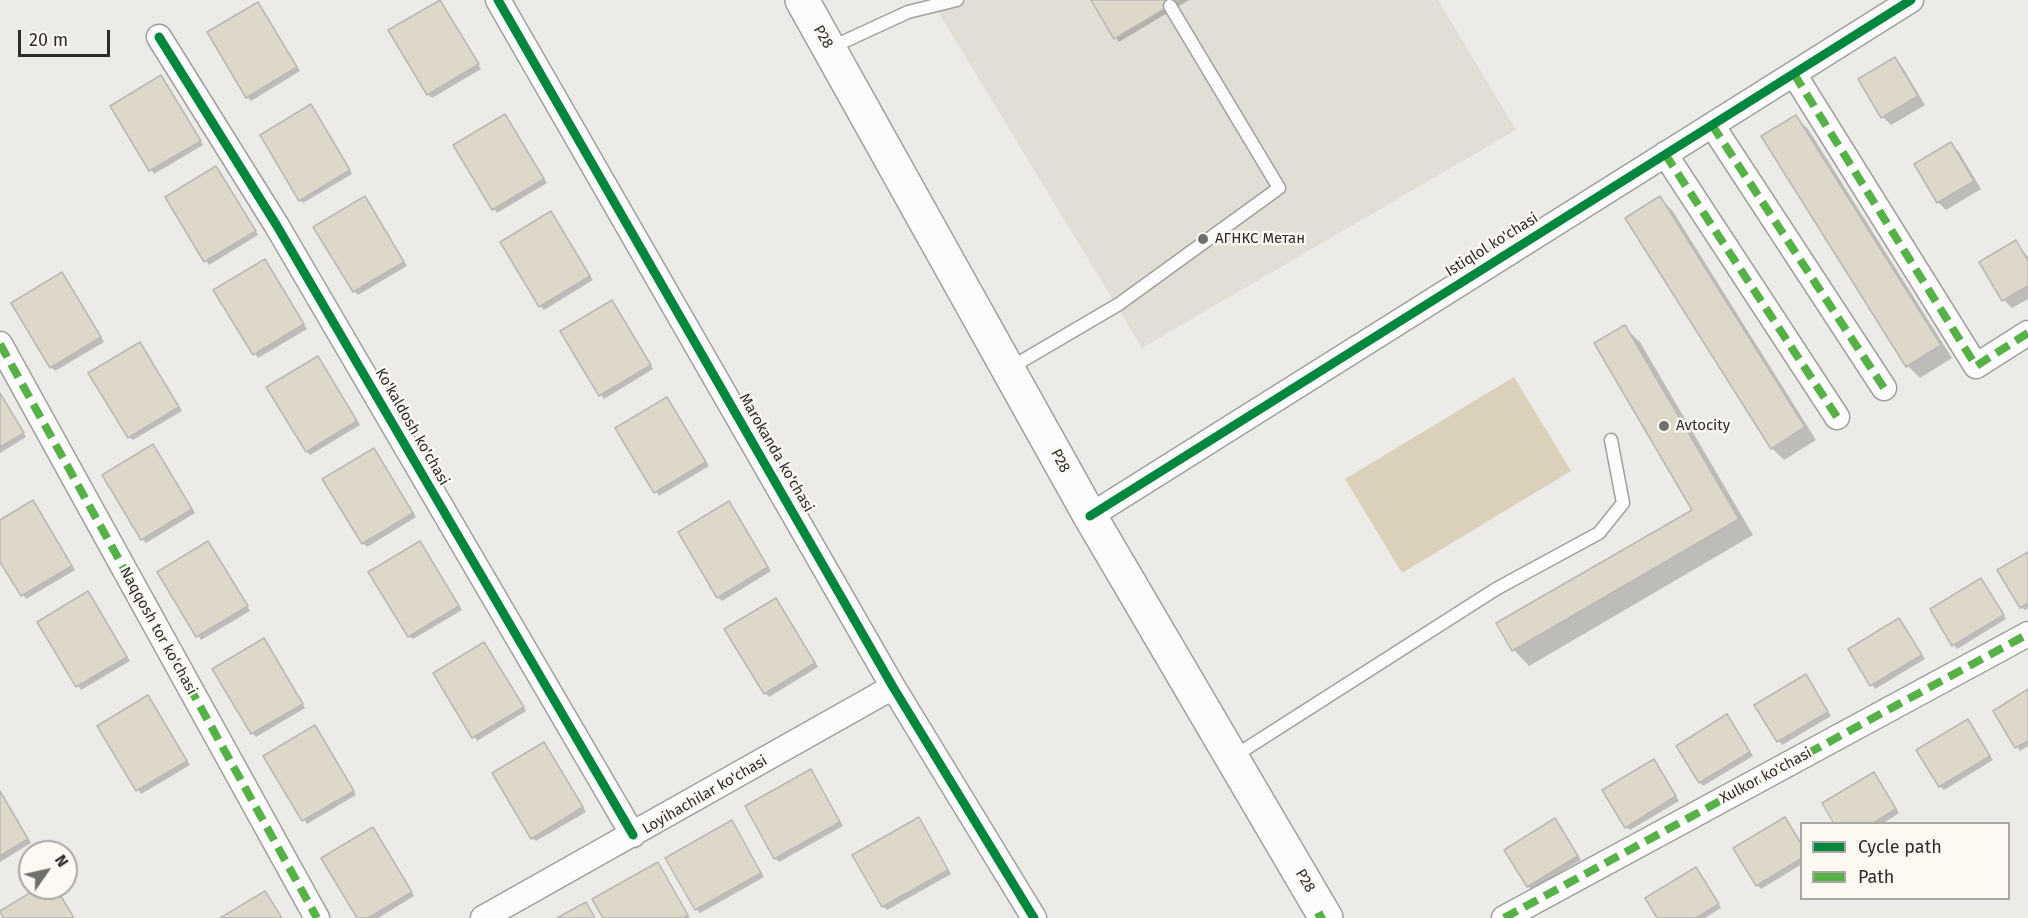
<!DOCTYPE html>
<html>
<head>
<meta charset="utf-8">
<style>
	body { margin:0 }
	#map { position:relative; width:2028px; height:918px; overflow:hidden; background:#edebe8; font-family:"Fira Sans",sans-serif }
	canvas { display:block }
	.legend { position:absolute; left:1800px; top:822px; width:210px; height:78px; box-sizing:border-box; background:#fcf9f3; border:2px solid #a9a7a3; margin:0; padding:8px 10px; list-style:none; font-size:18px; color:#2d2c2a }
	.legend li { display:flex; align-items:center; gap:12px; height:30px }
	.legend b { width:30px; border:2px solid #a9a7a3 }
	.north { position:absolute; left:18px; top:840px; width:60px; height:60px; box-sizing:border-box; background:#fcf9f3; border:2px solid #a9a7a3; border-radius:50%; rotate:56deg; font-size:16px; font-weight:700; line-height:24px; text-align:center; color:#2d2c2a }
	.north::after { content:''; display:block; margin:auto; width:21px; height:27px; background:#706f6c; clip-path:polygon(50% 0,100% 100%,50% 72%,0 100%) }
	.scale { position:absolute; left:18px; top:30px; width:92px; height:27px; box-sizing:border-box; border:3px solid #2d2c2a; border-top:0; padding-left:8px; font-size:18px; line-height:21px; white-space:nowrap; color:#2d2c2a; -webkit-text-stroke:4px #fcf9f3; paint-order:stroke }
</style>
</head>
<body>
<div id="map">
<canvas width="2028" height="918"></canvas>
<ul class="legend">
<li><b style="height:8px;background:#00873e"></b>Cycle path</li>
<li><b style="height:8px;background:#56b246"></b>Path</li>
</ul>
<div class="north">N</div>
<div class="scale">20 m</div>
</div>
<script>
const ctx = document.querySelector('canvas').getContext('2d');
ctx.lineJoin = 'round';
function fill(path, color) { ctx.fillStyle = color; ctx.fill(path, 'evenodd'); }
function stroke(path, color, width, dash) { ctx.strokeStyle = color; ctx.lineWidth = width; ctx.lineCap = dash ? 'butt' : 'round'; ctx.setLineDash(dash || []); ctx.stroke(path); }
function write(font, color, halo, rows, align = 'center') {
  ctx.font = font + ' "Fira Sans",sans-serif'; ctx.lineWidth = 5; ctx.setLineDash([]); ctx.textBaseline = 'middle'; ctx.strokeStyle = halo; ctx.fillStyle = color; for (const [text, x, y, turn = 0] of rows) {
    ctx.save(); ctx.translate(x, y); ctx.rotate((+turn || 0) * Math.PI / 180); ctx.textAlign = isNaN(turn) ? turn : align; if (halo) ctx.strokeText(text, 0, 0); ctx.fillText(text, 0, 0); ctx.restore();
  }
}
const built = new Path2D(`
	M931,0H1438L1516,130L1142,348Z`);
const green = new Path2D(`
	M1514,377L1571,471L1402,573L1345,479Z`);
const shadow = new Path2D(`
	M1093,0H1189L1119,42Z
	M258,3L300,71L251,101L247,97Z
	M443,5L481,69L432,98L428,94Z
	M1895,59L1903,68L1925,105L1891,125L1883,117L1861,80Z
	M161,77L203,145L154,174L112,106Z
	M314,110L352,174L303,203L300,200Z
	M1795,117L1808,129L1952,358L1920,378L1908,366L1763,137Z
	M508,120L547,183L497,213L455,146Z
	M1951,144L1959,152L1981,189L1946,210L1938,202Z
	M216,168L258,235L209,265L167,197Z
	M1659,198L1672,210L1816,440L1784,460L1772,448Z
	M368,202L407,266L358,295L354,291Z
	M551,213L593,280L544,310L540,306Z
	M2016,242L2028,257V299L2012,308L2004,300L1981,263Z
	M265,261L307,329L258,358L216,291Z
	M66,278L104,342L55,371L51,367Z
	M615,306L653,369L604,399L562,332Z
	M1624,327L1640,342L1753,535L1529,666L1514,650L1498,624L1694,510Z
	M140,343L182,411L133,440L129,437Z
	M321,361L360,425L310,455L307,451Z
	M0,393L26,437L0,453Z
	M670,403L709,466L659,496L617,428Z
	M153,446L195,513L146,543L142,539Z
	M377,454L416,517L367,547L363,543Z
	M33,502L75,570L26,599L0,559V522Z
	M732,507L771,571L722,601L718,597Z
	M208,543L250,611L201,640L159,572Z
	M420,543L462,610L413,639L409,636Z
	M2028,553V608L2025,610L2021,607Z
	M1984,584L2006,619L1957,649L1932,610Z
	M88,593L130,661L81,690L39,623Z
	M779,604L818,667L769,697L765,693Z
	M1899,620L1925,659L1875,689L1850,650Z
	M267,644L305,708L256,737L252,733Z
	M484,644L526,711L477,741L435,673Z
	M1806,676L1831,716L1782,745L1756,706Z
	M2028,691V746L2020,751L1995,711Z
	M148,697L190,765L141,794L99,726Z
	M1727,716L1753,756L1703,786L1700,782Z
	M1971,724L1993,760L1944,790L1940,786Z
	M318,731L356,795L307,824L265,757Z
	M547,748L586,812L536,841L533,838Z
	M1657,765L1679,801L1630,830L1626,827Z
	M814,775L843,826L779,862L775,858Z
	M1877,777L1899,813L1882,824H1836Z
	M0,791L31,843L0,862Z
	M919,819L951,874L887,910L883,906Z
	M1555,820L1581,860L1531,890L1528,886Z
	M732,822L764,877L700,913L696,909Z
	M376,832L414,896L378,918H359Z
	M1802,845V864L1761,889L1757,885Z
	M658,864L690,918H604Z
	M1696,868L1721,908L1705,918H1659Z`);
const building = new Path2D(`
	M440,0L479,64L427,95L388,30Z
	M1091,0H1179L1114,39Z
	M258,2L297,67L246,98L207,32Z
	M1895,57L1918,96L1881,118L1858,79Z
	M161,75L201,141L149,171L110,106Z
	M311,104L350,170L299,201L260,135Z
	M505,114L544,179L492,210L453,145Z
	M1796,115L1941,345L1906,367L1761,136Z
	M1951,142L1974,181L1937,203L1914,164Z
	M216,166L256,231L204,262L165,197Z
	M365,196L404,262L353,292L313,227Z
	M1660,196L1805,427L1771,449L1625,218Z
	M551,211L590,276L539,307L500,242Z
	M2016,240L2028,261V286L2002,301L1979,262Z
	M265,259L304,324L253,355L213,290Z
	M62,272L101,337L50,368L11,303Z
	M612,300L651,365L599,396L560,331Z
	M1625,325L1739,519L1512,651L1496,623L1692,510L1594,343Z
	M140,342L179,407L128,438L88,373Z
	M318,356L357,421L306,452L266,387Z
	M0,393L24,433L0,447Z
	M667,397L706,462L654,493L615,428Z
	M153,444L192,509L141,540L102,475Z
	M374,448L413,513L362,544L322,479Z
	M33,500L72,566L21,596L0,562V520Z
	M729,501L768,567L717,598L678,532Z
	M208,541L248,606L196,637L157,572Z
	M420,541L459,606L408,637L368,572Z
	M2028,552V603L2020,608L1997,570Z
	M1981,578L2004,615L1952,646L1930,609Z
	M88,591L127,657L76,687L37,622Z
	M776,598L815,663L764,694L724,629Z
	M1899,618L1922,655L1870,686L1848,649Z
	M264,638L303,704L251,734L212,669Z
	M484,642L524,707L472,738L433,673Z
	M1806,674L1828,712L1777,742L1754,705Z
	M2028,689V741L2015,748L1993,711Z
	M148,695L187,761L136,791L97,726Z
	M1727,714L1750,752L1699,783L1676,746Z
	M1968,719L1990,756L1939,787L1916,750Z
	M315,725L354,791L302,821L263,756Z
	M544,742L583,807L531,839L492,773Z
	M1654,759L1676,796L1625,828L1602,790Z
	M811,769L840,822L774,859L745,806Z
	M1874,772L1896,809L1872,824H1834L1822,803Z
	M0,791L28,839L0,856Z
	M919,817L948,870L882,907L852,855Z
	M1785,817L1802,845V858L1756,886L1733,848Z
	M1555,818L1578,856L1527,887L1504,850Z
	M732,820L761,873L695,910L665,858Z
	M373,827L412,892L368,918H357L321,858Z
	M658,862L688,915L683,918H603L592,899Z
	M1696,867L1719,904L1696,918H1657L1645,898Z
	M38,888H56L74,918H3L0,911Z
	M265,891L282,918H220Z
	M586,902L595,918H557Z`);
const service = new Path2D(`
	M830,48L908,12L957,0
	M1010,368L1119,304L1279,188L1170,6
	M1233,757L1496,589L1599,533L1623,503L1611,440`);
const minor = new Path2D(`
	M498,0L893,687L1034,918
	M159,37L277,226L633,835
	M1794,74L1976,366L2028,333
	M1712,125L1884,388
	M1665,154L1837,417
	M0,344L317,918
	M1090,516L1911,0
	M483,918L893,687
	M1504,918L2028,634`);
const secondary = new Path2D(`
	M802,0L1090,516L1326,918`);
const quiet = new Path2D(`
	M1794,74L1976,366L2028,333
	M1712,125L1884,388
	M1665,154L1837,417
	M0,344L317,918
	M1316,918L1324,914
	M1504,918L2028,634`);
const cycleway = new Path2D(`
	M498,0L893,687L1034,918
	M159,37L277,226L633,835
	M1090,516L1911,0`);
const markers = [
	[1203,239,6,"#706f6c"],
	[1664,426,6,"#706f6c"]
];
const streetNames = [
	["Р28",823,37,60],
	["Istiqlol ko'chasi",1492,245,-32],
	["Ko'kaldosh ko'chasi",412,427,60],
	["Marokanda ko'chasi",776,453,60],
	["Р28",1060,461,62],
	["Naqqosh tor ko'chasi",158,631,61],
	["Xulkor ko'chasi",1766,776,-28],
	["Loyihachilar ko'chasi",705,795,-30],
	["Р28",1305,881,59]
];
const poiNames = [
	["АГНКС Метан",1215,239],
	["Avtocity",1676,426]
];
fill(built, '#e1ded5');
fill(green, '#dbd0b9');
fill(shadow, '#0003');
fill(building, '#ded8cb');
stroke(building, '#b9b8b6', 1.5);
stroke(service, '#a2a09e', 15);
stroke(minor, '#a2a09e', 27);
stroke(secondary, '#a2a09e', 36);
stroke(service, '#fcfcfc', 12);
stroke(minor, '#fcfcfc', 24);
stroke(secondary, '#fcfcfc', 33);
stroke(quiet, '#56b246', 8, [15, 8]);
stroke(cycleway, '#00873e', 9);
for (const [x, y, r, color] of markers) { const dot = new Path2D(); dot.arc(x, y, r, 0, 2 * Math.PI); ctx.fillStyle = color; ctx.fill(dot); stroke(dot, '#fcf9f3', 2); }
write('15px', '#2d2c2a', '#fcf9f3', streetNames);
write('15px', '#2d2c2a', '#fcf9f3', poiNames, 'left');
</script>
</body>
</html>
